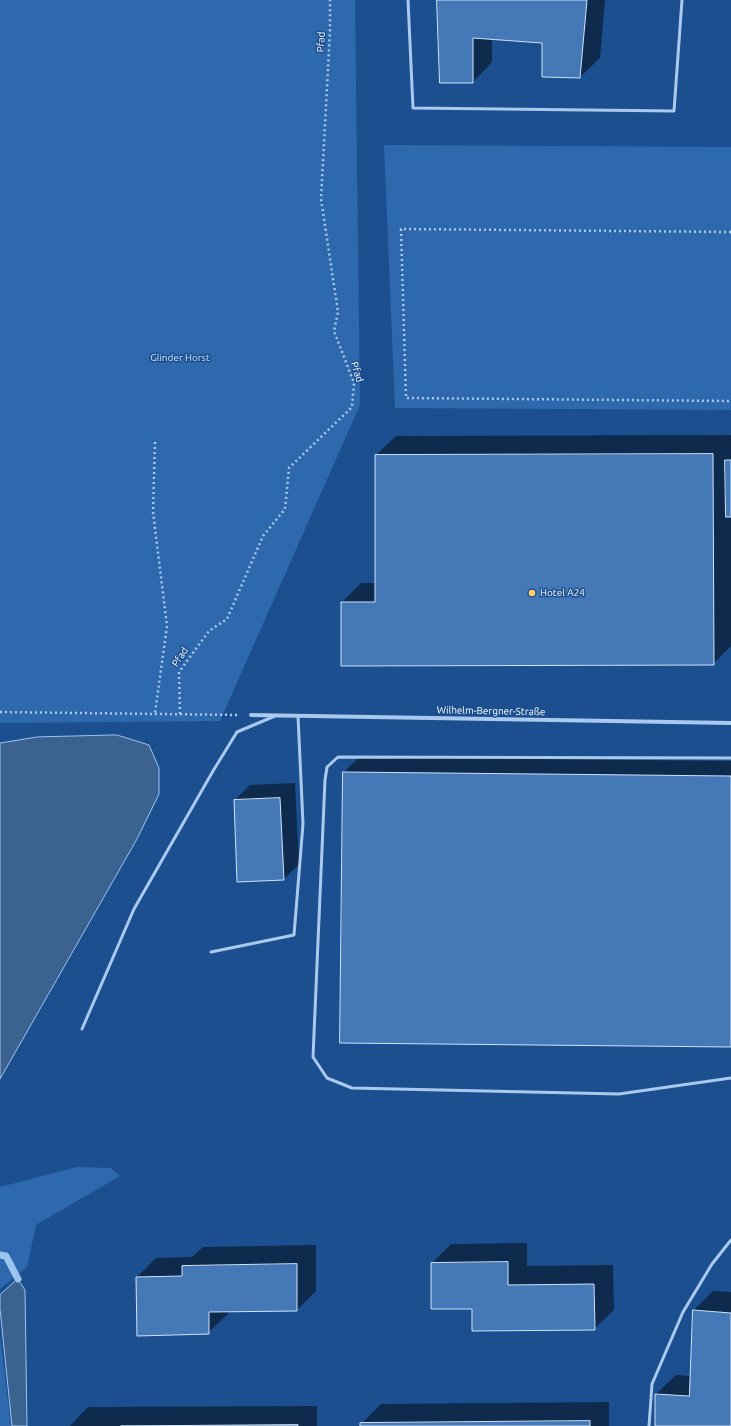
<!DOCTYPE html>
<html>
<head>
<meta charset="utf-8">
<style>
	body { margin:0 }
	canvas { display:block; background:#1b4f8f }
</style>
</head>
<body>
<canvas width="731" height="1426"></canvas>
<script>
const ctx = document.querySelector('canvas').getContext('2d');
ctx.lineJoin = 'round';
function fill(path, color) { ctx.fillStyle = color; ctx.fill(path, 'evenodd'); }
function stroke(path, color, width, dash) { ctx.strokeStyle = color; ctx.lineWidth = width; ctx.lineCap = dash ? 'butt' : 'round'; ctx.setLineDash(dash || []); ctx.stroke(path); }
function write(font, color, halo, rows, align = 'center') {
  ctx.font = font + ' Ubuntu,sans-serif'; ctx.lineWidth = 3; ctx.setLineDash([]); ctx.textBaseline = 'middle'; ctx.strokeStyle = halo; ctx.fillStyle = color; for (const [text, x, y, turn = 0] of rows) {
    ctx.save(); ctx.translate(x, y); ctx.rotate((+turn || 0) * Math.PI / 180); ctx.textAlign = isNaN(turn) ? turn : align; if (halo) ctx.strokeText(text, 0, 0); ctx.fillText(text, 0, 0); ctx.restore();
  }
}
const green = new Path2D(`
	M0,0H355L360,405L220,721L0,723Z
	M384,145L731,147V410L395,408Z
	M77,1167L111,1168L120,1176L36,1225L27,1267L0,1289V1187Z
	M0,1335L11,1426H0Z`);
const water = new Path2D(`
	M117,735L149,745L159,768V794L137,839L0,1079V743L37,737Z
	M18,1279L25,1290L27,1426H12L0,1309V1295Z`);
const shadow = new Path2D(`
	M438,0H605L600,58L580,77L543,42L492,38V62L473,82Z
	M731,435V646L713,664L342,602L361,583H376V455L396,436Z
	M359,757L731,761V1046L344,772Z
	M295,783L299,864L284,879L235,800L250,785Z
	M527,1243V1266L613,1265L614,1310L594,1329L473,1308H432V1263L451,1244Z
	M316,1245V1291L297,1310L228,1311V1314L208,1333L137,1277L156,1258L192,1257L203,1247Z
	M713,1291L731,1292V1426H656V1394L676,1375L691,1376L694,1310Z
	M609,1402V1426H361V1424L381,1404Z
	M317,1406V1426H70L88,1407Z`);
const stream = new Path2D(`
	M0,1255L6,1256L18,1279`);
const building = new Path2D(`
	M437,0H587L580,78L542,77V43L473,38V83H440Z
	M713,454L714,665L341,666V602H375V455Z
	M725,460H731V517H726Z
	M343,772L731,776V1047L340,1043Z
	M280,798L284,880L237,882L234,800Z
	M508,1262V1285L594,1284L595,1330L472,1331V1309H431V1263Z
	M297,1264V1311L209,1312V1334L137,1336L136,1277L182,1276V1266Z
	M693,1310L731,1313V1426H655V1394L689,1396Z
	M590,1421V1426H360V1423Z
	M298,1425V1426H121Z`);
const path = new Path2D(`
	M731,232L401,229L406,398L731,401
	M155,442L153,512L167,626L155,713
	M0,712L239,715
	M180,714L179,672L209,631L227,619L263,536L285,509L289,468L352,407L354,383L334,331L338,312L321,199L330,31V0`);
const lane = new Path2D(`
	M408,0L413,108L674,111L682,0
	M731,758L338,757L327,767L325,780L313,1057L327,1078L352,1088L619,1094L731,1078
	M211,952L294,935L303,824L298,716
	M82,1029L134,909L213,771L237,732L275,716
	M649,1426L652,1384L683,1312L712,1264L731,1240`);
const street = new Path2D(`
	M251,715L731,723`);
const markers = [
	[532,593,4,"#ffd166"]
];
const streetNames = [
	["Pfad",321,42,-87],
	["Pfad",357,372,73],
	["Pfad",180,657,-56],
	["Wilhelm-Bergner-Straße",491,711,1]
];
const parkNames = [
	["Glinder Horst",180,358]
];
const poiNames = [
	["Hotel A24",540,593]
];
fill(green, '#2e69ad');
fill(water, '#3c6290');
stroke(water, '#9cc4f0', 1);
fill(shadow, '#0007');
stroke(stream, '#9cc4f0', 7);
fill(building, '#4478b7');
stroke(building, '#cfe3fa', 1);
stroke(path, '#a9c9ee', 2.5, [2, 3]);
stroke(lane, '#a9c9ee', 3);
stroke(street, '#a9c9ee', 4);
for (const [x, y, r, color] of markers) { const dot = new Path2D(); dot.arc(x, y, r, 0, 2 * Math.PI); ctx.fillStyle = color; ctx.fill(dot); stroke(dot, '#1b4f8f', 1.5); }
write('10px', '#fff', '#1b4f8f', streetNames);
write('10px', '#cfe3fa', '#1b4f8f', parkNames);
write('10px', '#fff', '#1b4f8f', poiNames, 'left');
</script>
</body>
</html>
